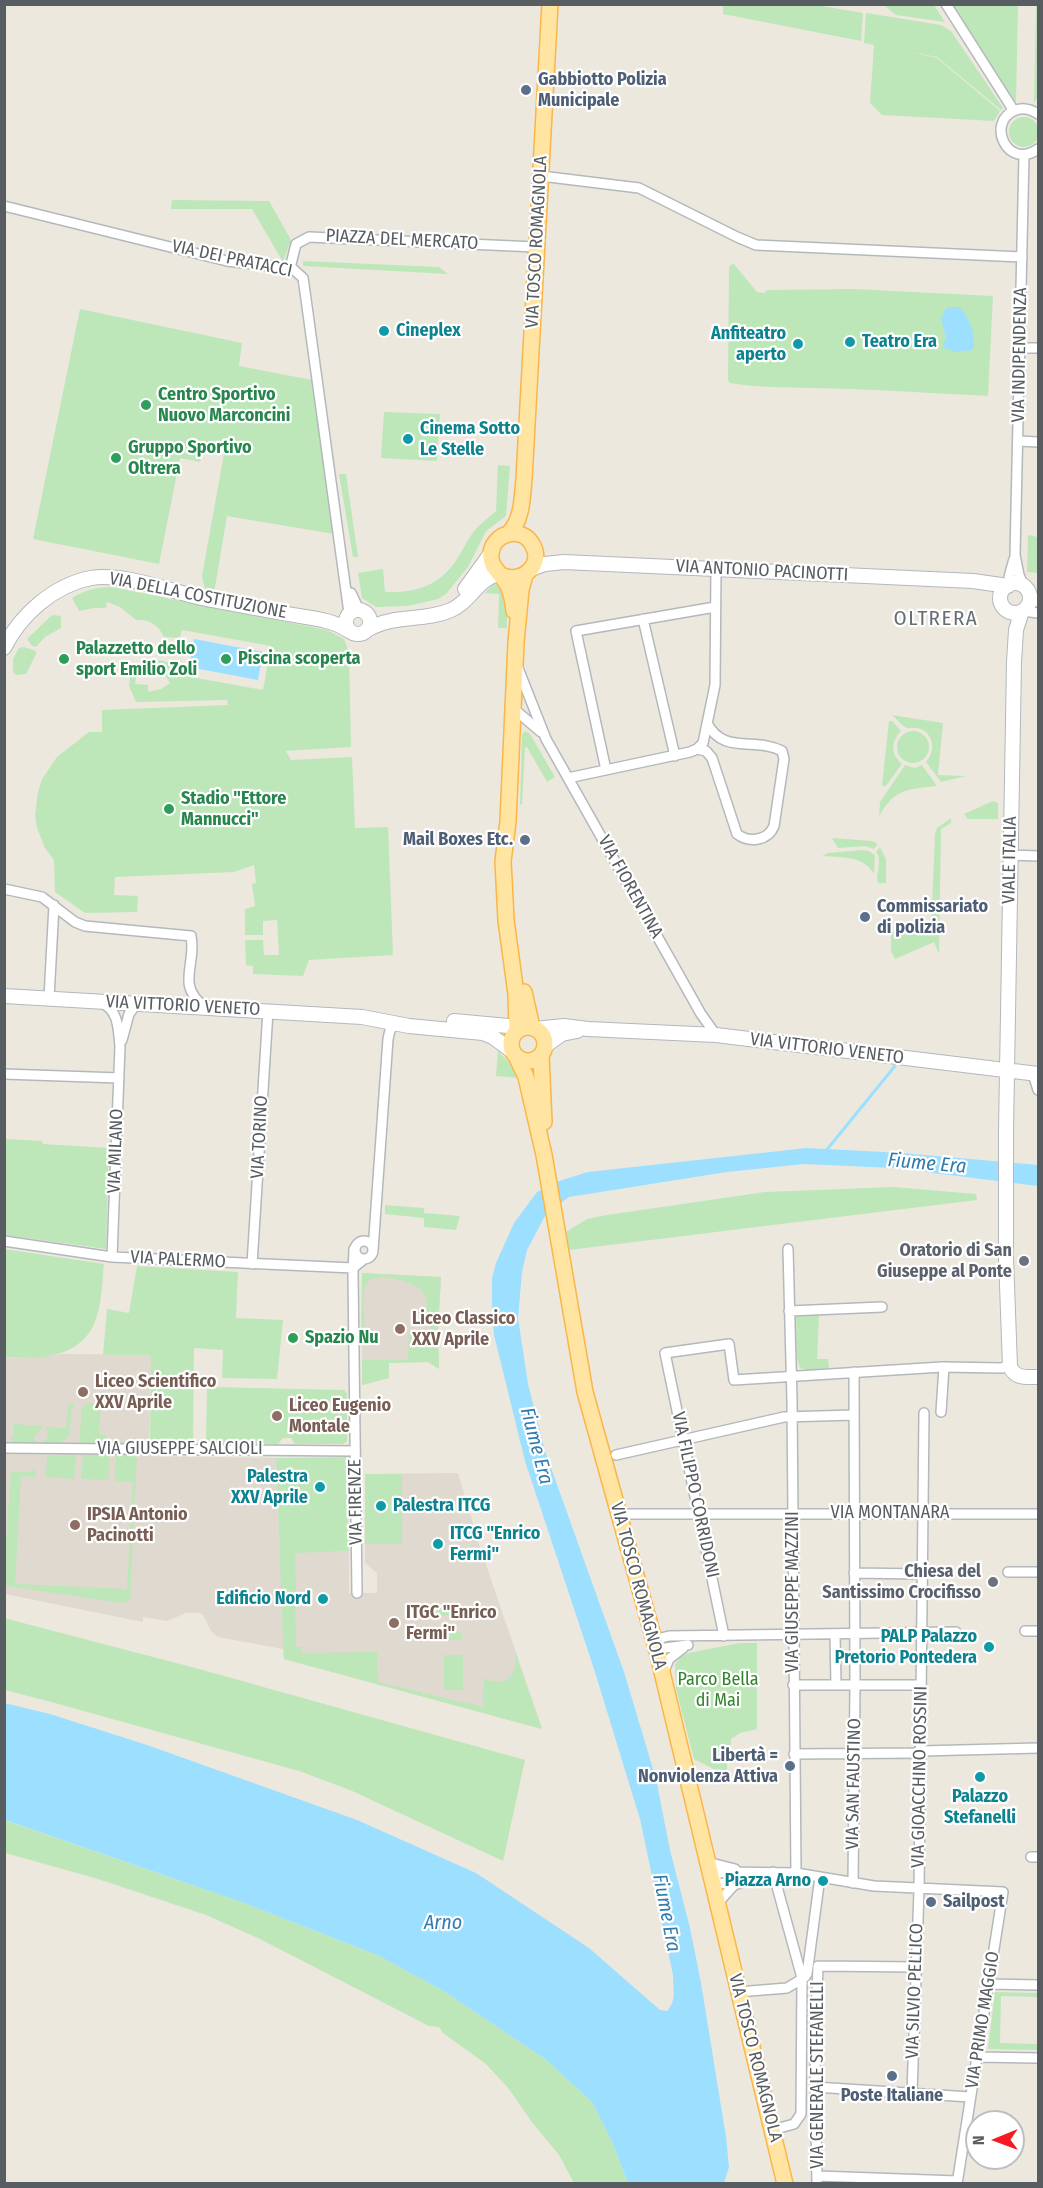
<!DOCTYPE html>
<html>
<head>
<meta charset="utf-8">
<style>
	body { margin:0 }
	#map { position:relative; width:1043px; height:2188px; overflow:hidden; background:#ece8de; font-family:"Fira Sans Condensed",sans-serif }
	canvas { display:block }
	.frame { position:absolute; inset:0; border:6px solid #575d61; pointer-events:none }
	.north { position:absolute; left:965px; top:2110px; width:60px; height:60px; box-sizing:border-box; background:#fff; border:2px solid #bcbec0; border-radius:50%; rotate:269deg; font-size:16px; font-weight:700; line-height:24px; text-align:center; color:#575d61 }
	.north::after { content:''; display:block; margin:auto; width:21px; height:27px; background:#f71a21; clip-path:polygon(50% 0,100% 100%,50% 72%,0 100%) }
</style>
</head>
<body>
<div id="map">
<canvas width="1043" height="2188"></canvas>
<div class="frame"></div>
<div class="north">N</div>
</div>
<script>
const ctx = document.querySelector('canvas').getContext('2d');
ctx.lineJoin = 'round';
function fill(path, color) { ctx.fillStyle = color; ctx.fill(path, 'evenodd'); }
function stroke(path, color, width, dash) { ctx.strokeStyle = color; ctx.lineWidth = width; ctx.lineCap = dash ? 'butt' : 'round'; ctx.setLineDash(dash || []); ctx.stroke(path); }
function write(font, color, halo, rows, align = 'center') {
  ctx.font = font + ' "Fira Sans Condensed",sans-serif'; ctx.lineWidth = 4.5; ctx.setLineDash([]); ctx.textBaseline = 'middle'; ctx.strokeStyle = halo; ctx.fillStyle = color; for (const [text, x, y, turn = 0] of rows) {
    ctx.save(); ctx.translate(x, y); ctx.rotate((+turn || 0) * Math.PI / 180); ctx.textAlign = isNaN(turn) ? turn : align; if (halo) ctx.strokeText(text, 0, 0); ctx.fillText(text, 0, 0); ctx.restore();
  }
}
const education = new Path2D(`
	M362,1273L441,1277L438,1330L439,1369L428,1362L389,1363V1378L362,1385Z
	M63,1354L151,1355L149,1456L276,1458L280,1552L349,1551V1593H377V1573L365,1563V1474L458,1473L478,1541L542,1729L284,1659L283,1649L218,1637L211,1631L203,1615L200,1613H186L167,1621L143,1617V1622L5,1594L4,1357L24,1358Z`);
const green = new Path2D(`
	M723,4L816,5L863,13L861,41L723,14Z
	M1038,4V97L1034,103L1036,5Z
	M884,5H934L945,22L896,15Z
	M952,5H1018L1016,103Z
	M866,13L941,25L951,31L1003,108L1001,110L937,57L910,52L937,58L1000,111L994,121L882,115L870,103L874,45L864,43Z
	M1009 132a15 15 0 1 1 30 0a15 15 0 1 1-30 0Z
	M172,200L269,201L291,240L283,262L252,209H171Z
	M303,261L439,267L448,274L303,266Z
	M733,263L757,292L764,293L767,290L854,289L993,296L988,396C930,393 871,389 813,388C785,387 757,388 730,383L728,380L729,267Z
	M80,309L242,343L239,366L312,380L334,534L227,516L214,593L205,590L202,576L225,448L203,444L200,462L180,458L159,564L33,539Z
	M384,412L440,414L437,461L381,458Z
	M498,465L510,466L506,516L486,531L468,567L446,594L438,599L408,606L376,607L362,598L358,573L383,569L385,592C414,593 437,587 455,562C462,552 467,540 475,530C481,523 489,517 496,511Z
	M339,474H346L358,557H353Z
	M1028,535L1038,537V573L1027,572Z
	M497,583C509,594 507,613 507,628H498L499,594L485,593L493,584Z
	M112,587L327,630L344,639L349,652L351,747L286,751L291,760L352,757L355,828L388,827L393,955L309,960L303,976L253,974V966L246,965L245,940H263L264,955H279L277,920L263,921V935H245V909L255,906L252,884L256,883L254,865L234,872L115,877L114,895L138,896L137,912L85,913L55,892L54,860L45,848L37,828L35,815L38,792L42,779L57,757L89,732H102V710L228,705L227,700L136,702L129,686L131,671L137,673L135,684L148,685V692L161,689L170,683L157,663L160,660L175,665L174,674L263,690L271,646L182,630L180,638L164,637C159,625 149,619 136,620L120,607L107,602L106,608H94L79,611L72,598C85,590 97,587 112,587Z
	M52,615L61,616V628L45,637L36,647L32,646L27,639Z
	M24,647L36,651V654L26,674L16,675L13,672V659L19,648Z
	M892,715L943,723L938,775L966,776L941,782L926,762C935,752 935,736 921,729C916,727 912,729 907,728C902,726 896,718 892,715Z
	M889,721H892L901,731C891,741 890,754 902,764L885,787L882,785Z
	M526,731L530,734L555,777L547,782L527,747H525L522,804L520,805L522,734Z
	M897 747a16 16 0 1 1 32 0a16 16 0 1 1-32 0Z
	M905,765L915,768L922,765L937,786C908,789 893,789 879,817L880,802Z
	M993,801L998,803V819H968L964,814Z
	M951,818V823L941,829L939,954L934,942L895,959L891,951V931H931L935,834L937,828Z
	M832,838L872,841L878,844L874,849L865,846L838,848Z
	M880,847L886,859V883H878C875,873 883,861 876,852Z
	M862,850L869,851L875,855L874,874C863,855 843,858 822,856L828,853Z
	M498,1051L514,1068L519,1078L496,1076Z
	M5,1139L42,1141L43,1144L109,1148L106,1249L5,1235Z
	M893,1187L976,1194L977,1200L569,1250L566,1232L587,1219L607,1215L765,1192Z
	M385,1205L424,1208V1213L460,1216L456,1230L424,1227V1218L385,1214Z
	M4,1249L104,1264C102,1281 102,1302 96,1319C82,1359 40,1359 5,1357Z
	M137,1266L238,1272L236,1318L283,1320L277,1379L222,1378L223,1350L194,1348L193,1445L150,1444L151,1355H103L107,1309L129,1313Z
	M362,1273L441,1277L438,1330L439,1369L428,1362L389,1363V1378L362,1385V1360H408L409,1329L421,1338L430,1329L431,1321L426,1316C427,1308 428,1297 421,1290C412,1281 373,1270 366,1285C361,1294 365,1321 365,1332H361Z
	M819,1315L817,1359H828L829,1368L807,1370L800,1368L797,1359L796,1316Z
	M211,1387L344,1390L347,1394V1441L343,1444H295L291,1438H283L278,1444H210L206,1439L207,1389Z
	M73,1403L74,1406L72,1408L69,1435L59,1444H11V1437L14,1436V1424L42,1426L41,1429L35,1435L34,1439L37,1443H41L48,1437L46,1427L66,1428L68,1404Z
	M88,1403L101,1405L99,1434L106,1435V1441H123V1445H79L82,1408Z
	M76,1455L74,1479L46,1477L47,1456Z
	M83,1455H110L108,1480L81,1479Z
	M116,1455H137L130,1600L123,1603L6,1586L5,1584V1558L11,1472H31L36,1469L35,1477L21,1476L15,1584L127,1589L133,1482L115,1481Z
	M346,1457L349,1551L295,1553L296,1594H303V1605H295L296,1647H302V1653L377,1652L378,1682L483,1707L484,1678C506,1689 517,1675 516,1654L542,1729L284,1659L276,1458Z
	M365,1474H402V1544H365Z
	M424,1607H464V1615L424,1616Z
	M4,1618L199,1669L525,1760L503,1861L350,1790L299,1771L55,1703L5,1690Z
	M429,1632H461V1640H429Z
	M740,1643H757V1729L740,1733L731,1739V1750L727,1751V1776L694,1759L676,1689L675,1664L681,1657L688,1653Z
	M444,1655H463V1690H444Z
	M4,1820L244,1903L377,1955L442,1990L545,2059L592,2102L613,2144L628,2183H574L559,2155L531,2121L509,2089L486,2064L443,2033L439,2027L429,2026L258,1938L206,1915L95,1878L5,1853Z
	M995,1992L1038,1993V1997L1001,1996L1000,2043L1038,2044V2050L988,2049Z`);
const water = new Path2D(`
	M947,307H959C969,316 977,337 973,350L956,352L944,348L943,345L946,338L941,318Z
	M194,639L263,652L258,680L189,667Z
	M807,1148L902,1153L1038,1165V1186L893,1168L804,1164L727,1172L569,1197L546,1214L527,1250L522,1272L518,1318L528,1384L545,1451L624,1672L656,1779L670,1850L690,1928L701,1983L726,2137L729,2167L724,2183H628L613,2144L592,2102L545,2059L442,1990L377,1955L244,1903L5,1820L4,1703L50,1714L147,1745L357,1820L476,1873L589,1948L660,2010L667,2011C677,2001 673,1988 673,1975L640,1819L594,1669L525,1461L494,1335L492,1313V1278L496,1263L514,1223L537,1192L559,1181L588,1172Z`);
const stream = new Path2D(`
	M825,1152L895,1066`);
const street = new Path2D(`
	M946,4L1014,111
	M1038,114C1032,110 1024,107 1016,110C985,121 1007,171 1038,149
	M541,176L639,188L737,237L756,245L1022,257
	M4,206L227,261L293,269L303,278L306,299L349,613
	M290,268L296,244L309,237L536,247
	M1020,348H1038
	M1019,441L1038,442
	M1010,585L1009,577L1014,559
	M1024,587L1019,575L1015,555L1024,155
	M1028,592L1038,602
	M351,593L359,610
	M1023,611L1038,613
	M643,619L675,756
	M518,668L546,739L701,1014L716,1035
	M514,709L541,732
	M697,749L706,751L712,758L737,834C749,843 768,841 774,826L784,759L782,751C756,737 723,755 707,723
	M606,770L576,631L715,607
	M568,778L690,752L697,749L703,743L715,685L716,569
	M1010,855L1038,856
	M4,889L42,897L75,922L85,926L191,936C197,965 175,985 205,1007
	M49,998L54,905
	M102,1003C119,1011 118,1029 120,1046L112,1257
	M122,1040L129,1014L137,1003
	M4,1074L119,1078
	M1033,1074L1038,1090
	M355 1250a9 9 0 1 1 18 0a9 9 0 1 1-18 0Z
	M4,1241L112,1257L353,1268L364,1259
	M354,1249L353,1274L357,1593
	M788,1249L792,1400L796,1873
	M373,1250L388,1039L390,1030L395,1024
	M252,1264L268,1011
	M789,1311L882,1307
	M941,1412L944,1367
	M4,1448L355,1451
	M616,1455L784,1417L854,1415
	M628,1514H1038
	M1008,1572H1038
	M854,1573L922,1574
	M1025,1631H1038
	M835,1634L836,1684
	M724,1636L665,1353L729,1344L734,1380L942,1367L1002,1368L1009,1365
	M688,1645L665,1648L656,1647L661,1638L669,1636L956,1632
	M664,1671L669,1659L683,1648
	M793,1685H921
	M794,1754L915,1753L921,1751L1038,1748
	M1031,1857H1038
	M707,1862L735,1869
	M741,1882L726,1884L712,1882L717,1874L724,1872L796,1873L874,1886L1003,1892L957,2184
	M853,1883L855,1684L854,1372
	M717,1904L734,1885L764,1874
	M818,1966L916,1967
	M807,1974L820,1877
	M989,1984L1038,1985
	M738,1992L787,1988L805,1977
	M977,2057L1038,2058
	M815,2087L970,2097
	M912,2093L919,1890L924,1413
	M772,2130L794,2124L801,2114L802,1978L773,1872
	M817,2176L957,2181
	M817,2184L815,2047L818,1966`);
const secondary = new Path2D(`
	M531,569L545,564L564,562L973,581L1008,586
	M1000 598a15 15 0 1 1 30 0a15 15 0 1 1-30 0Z
	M465,589L491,553
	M346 622a12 12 0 1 1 24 0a12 12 0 1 1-24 0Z
	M1022,611L1016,630L1014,662L1006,1130V1257L1010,1367C1016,1379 1026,1377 1038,1377
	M369,629C394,614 424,622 451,610C470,602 479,577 499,574
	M4,648C20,615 54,585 91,578C124,572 177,594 212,600C237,605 263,609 288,614C309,618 332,619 349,631
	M4,996L362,1017L409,1026L483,1033L493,1037L512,1051
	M454,1021L508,1026L516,1031
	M535,1029L564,1026L588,1029L716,1035L1038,1074
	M545,1046L562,1034L577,1031`);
const primary = new Path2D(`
	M508,534C523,520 522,497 524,479L550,4
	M501,575C521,585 545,565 532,544C522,526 494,532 491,553C489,567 501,573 507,584C512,592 513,602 514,611
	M524,992L532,1027
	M511 1044a17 17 0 1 1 34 0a17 17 0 1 1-34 0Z
	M517,1030L516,994L506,920L503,861L508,822L516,642L521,590L525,575
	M541,1055L544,1122
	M517,1058L526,1077L544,1155L585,1392L656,1647L785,2184`);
const markers = [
	[526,90,6,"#5c6f8a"],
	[384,331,6,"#0f9aa8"],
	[850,342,6,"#0f9aa8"],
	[798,344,6,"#0f9aa8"],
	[146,405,6,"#2e9e5b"],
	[408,439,6,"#0f9aa8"],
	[116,458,6,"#2e9e5b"],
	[64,659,6,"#2e9e5b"],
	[226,659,6,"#2e9e5b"],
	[169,809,6,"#2e9e5b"],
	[525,840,6,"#5c6f8a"],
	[865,917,6,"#5c6f8a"],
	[1024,1261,6,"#6b7280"],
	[400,1329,6,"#8d6e63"],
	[293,1338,6,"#2e9e5b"],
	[83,1392,6,"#8d6e63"],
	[277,1416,6,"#8d6e63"],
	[320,1487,6,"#0f9aa8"],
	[381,1506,6,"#0f9aa8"],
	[75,1525,6,"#8d6e63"],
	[438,1544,6,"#0f9aa8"],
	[993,1582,6,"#6b7280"],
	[323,1599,6,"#0f9aa8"],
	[394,1623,6,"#8d6e63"],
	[989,1647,6,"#0f9aa8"],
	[790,1766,6,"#5c6f8a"],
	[980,1777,6,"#0f9aa8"],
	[823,1881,6,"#0f9aa8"],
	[931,1902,6,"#5c6f8a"],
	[892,2076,6,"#5c6f8a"]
];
const serviceNames = [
	["Gabbiotto Polizia",538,80],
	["Municipale",538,101],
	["Mail Boxes Etc.",513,840,"right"],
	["Commissariato",877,907],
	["di polizia",877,928],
	["Libertà =",778,1756,"right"],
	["Nonviolenza Attiva",778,1777,"right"],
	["Sailpost",943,1902],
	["Poste Italiane",892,2096,"center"]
];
const streetNames = [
	["PIAZZA DEL MERCATO",402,240,3],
	["VIA TOSCO ROMAGNOLA",537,242,-87],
	["VIA DEI PRATACCI",232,259,12],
	["VIA INDIPENDENZA",1020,355,-89],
	["VIA ANTONIO PACINOTTI",762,571,3],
	["VIA DELLA COSTITUZIONE",198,596,11],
	["VIALE ITALIA",1010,860,-89],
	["VIA FIORENTINA",630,887,61],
	["VIA VITTORIO VENETO",183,1006,3],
	["VIA VITTORIO VENETO",827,1049,7],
	["VIA TORINO",260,1137,-87],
	["VIA MILANO",116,1151,-88],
	["VIA PALERMO",178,1260,3],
	["VIA GIUSEPPE SALCIOLI",180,1449],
	["VIA FILIPPO CORRIDONI",695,1495,78],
	["VIA FIRENZE",356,1502,-91],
	["VIA MONTANARA",890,1513],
	["VIA TOSCO ROMAGNOLA",638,1586,75],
	["VIA GIUSEPPE MAZZINI",793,1592,-90],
	["VIA GIOACCHINO ROSSINI",920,1777,-89],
	["VIA SAN FAUSTINO",854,1784,-89],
	["VIA SILVIO PELLICO",915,1991,-88],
	["VIA PRIMO MAGGIO",983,2020,-81],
	["VIA TOSCO ROMAGNOLA",755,2058,76],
	["VIA GENERALE STEFANELLI",818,2075,-90]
];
const cultureNames = [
	["Cineplex",396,331],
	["Anfiteatro",786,334,"right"],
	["aperto",786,355,"right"],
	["Teatro Era",862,342],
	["Cinema Sotto",420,429],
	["Le Stelle",420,450],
	["Palestra",308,1477,"right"],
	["XXV Aprile",308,1498,"right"],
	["Palestra ITCG",393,1506],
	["ITCG \"Enrico",450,1534],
	["Fermi\"",450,1555],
	["Edificio Nord",311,1599,"right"],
	["PALP Palazzo",977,1637,"right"],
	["Pretorio Pontedera",977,1658,"right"],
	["Palazzo",980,1797,"center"],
	["Stefanelli",980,1818,"center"],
	["Piazza Arno",811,1881,"right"]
];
const leisureNames = [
	["Centro Sportivo",158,395],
	["Nuovo Marconcini",158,416],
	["Gruppo Sportivo",128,448],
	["Oltrera",128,469],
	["Palazzetto dello",76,649],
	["sport Emilio Zoli",76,670],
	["Piscina scoperta",238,659],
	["Stadio \"Ettore",181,799],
	["Mannucci\"",181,820],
	["Spazio Nu",305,1338]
];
const worshipNames = [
	["Oratorio di San",1012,1251],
	["Giuseppe al Ponte",1012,1272],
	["Chiesa del",981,1572],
	["Santissimo Crocifisso",981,1593]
];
const educationNames = [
	["Liceo Classico",412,1319],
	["XXV Aprile",412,1340],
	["Liceo Scientifico",95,1382],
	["XXV Aprile",95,1403],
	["Liceo Eugenio",289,1406],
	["Montale",289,1427],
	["IPSIA Antonio",87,1515],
	["Pacinotti",87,1536],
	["ITGC \"Enrico",406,1613],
	["Fermi\"",406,1634]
];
const parkNames = [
	["Parco Bella",718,1680],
	["di Mai",718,1701]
];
const waterNames = [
	["Fiume Era",927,1164,5],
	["Fiume Era",536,1446,75],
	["Fiume Era",666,1913,79],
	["Arno",443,1923]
];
const quarterNames = [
	["OLTRERA",936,619]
];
fill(education, '#dfd9cf');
fill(green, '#bde7b8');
fill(water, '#9cdfff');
stroke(stream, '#9cdfff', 3);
stroke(street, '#b4b8bd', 12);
stroke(secondary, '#b2b8bd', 16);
stroke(primary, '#fcb547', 18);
stroke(street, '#fff', 9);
stroke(secondary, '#fff', 14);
stroke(primary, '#ffe5a1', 15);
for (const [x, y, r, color] of markers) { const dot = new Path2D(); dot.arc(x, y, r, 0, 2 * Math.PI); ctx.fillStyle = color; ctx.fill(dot); stroke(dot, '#fff', 2); }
write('bold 18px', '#4e5e75', '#fff', serviceNames, 'left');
write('18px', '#575d61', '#fff', streetNames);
write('bold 18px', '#0d838f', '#fff', cultureNames, 'left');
write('bold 18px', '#27864d', '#fff', leisureNames, 'left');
write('bold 18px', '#5b616d', '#fff', worshipNames, 'right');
write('bold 18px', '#785e54', '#fff', educationNames, 'left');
write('18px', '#32832d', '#fff', parkNames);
write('italic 20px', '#307caf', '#fff', waterNames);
ctx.letterSpacing = '1.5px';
write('21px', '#686f73', '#fff', quarterNames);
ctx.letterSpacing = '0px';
</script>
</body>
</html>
